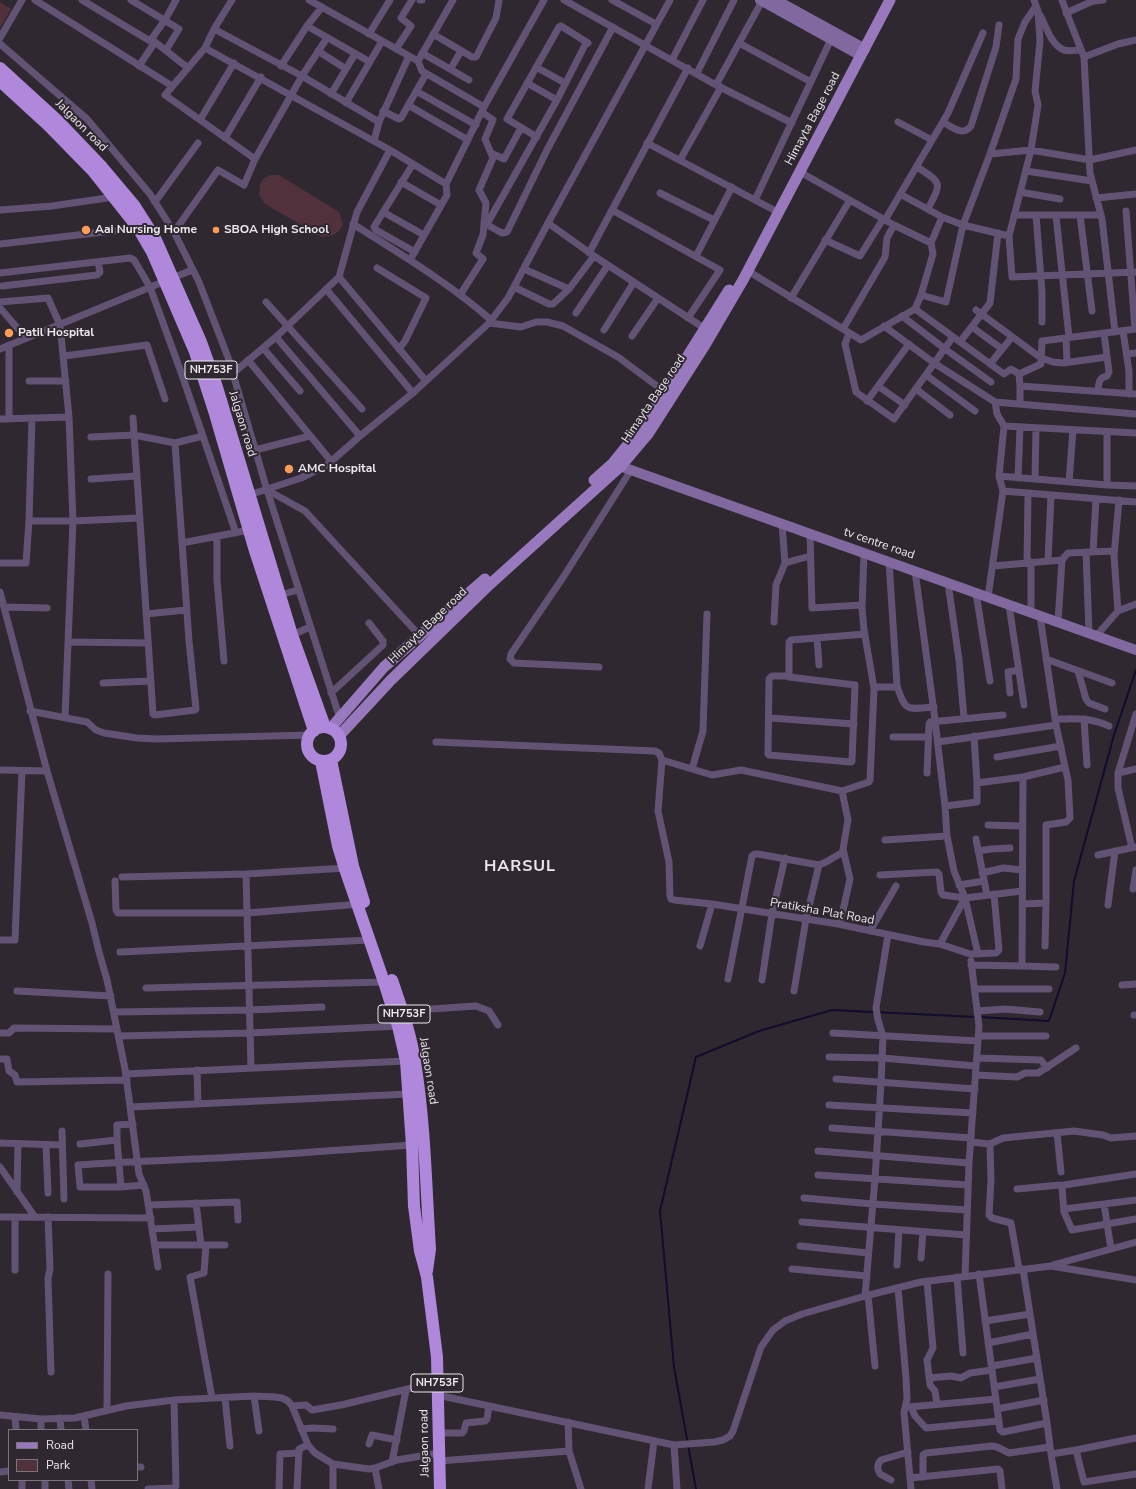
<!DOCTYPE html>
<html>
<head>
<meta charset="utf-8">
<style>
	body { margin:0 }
	#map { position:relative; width:1136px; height:1489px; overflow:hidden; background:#2f2830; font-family:"Nunito Sans",sans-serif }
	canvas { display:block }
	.legend { position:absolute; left:8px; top:1429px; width:130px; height:52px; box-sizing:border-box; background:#2f2830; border:1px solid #7b747b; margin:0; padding:5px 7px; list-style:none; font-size:12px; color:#ece7ec }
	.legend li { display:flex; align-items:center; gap:8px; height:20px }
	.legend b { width:20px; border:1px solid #7b747b }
</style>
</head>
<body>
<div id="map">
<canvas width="1136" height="1489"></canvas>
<ul class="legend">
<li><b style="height:5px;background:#9979be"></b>Road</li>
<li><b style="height:11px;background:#51313b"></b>Park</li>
</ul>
</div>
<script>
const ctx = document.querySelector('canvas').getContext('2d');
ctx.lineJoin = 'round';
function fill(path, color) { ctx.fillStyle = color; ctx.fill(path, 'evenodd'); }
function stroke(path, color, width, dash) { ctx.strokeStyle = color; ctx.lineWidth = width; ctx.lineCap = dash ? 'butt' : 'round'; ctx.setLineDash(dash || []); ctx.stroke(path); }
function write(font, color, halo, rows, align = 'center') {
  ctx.font = font + ' "Nunito Sans",sans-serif'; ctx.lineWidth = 4; ctx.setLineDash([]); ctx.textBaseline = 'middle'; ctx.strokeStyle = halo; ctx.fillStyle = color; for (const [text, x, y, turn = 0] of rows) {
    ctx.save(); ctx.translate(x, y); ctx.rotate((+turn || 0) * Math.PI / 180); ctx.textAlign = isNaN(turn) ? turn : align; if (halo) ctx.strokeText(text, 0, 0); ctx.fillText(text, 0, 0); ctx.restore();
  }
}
const green = new Path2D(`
	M0,2L11,9L0,28Z
	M271,175H279L339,212L343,224L340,230L334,235L322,237L265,204L259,195L260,184L264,178Z`);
const stream = new Path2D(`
	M980,1017L1049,1021L1065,973L1074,881L1114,735L1136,670
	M696,1489L674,1367L660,1211L696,1057L759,1031L832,1010L976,1017`);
const street = new Path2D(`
	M35,0L172,86
	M82,0L150,41L155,42
	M131,0L179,29L166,50
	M232,0L214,29L205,48L165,95L255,159
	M309,0L418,61L422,71L484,107
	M420,0H422
	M564,0L716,85L792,123
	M612,0L656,24
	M1062,0L1069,19L1084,57L1090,173L1102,219L1115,332
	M1066,13L1093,1L1103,0
	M1040,15C1046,26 1051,45 1064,50C1068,52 1076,50 1080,50
	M307,26L370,62
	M369,34L390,0
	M433,34L472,57H476L496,18L499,0
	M0,38L22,0
	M327,38L302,76L379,122L374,141
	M150,41L165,20L176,0
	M739,43L811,82
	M0,44L87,119L150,194L174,232L199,282L229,360L267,490L340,719
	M205,48L390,150L446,184L447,195L410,260
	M396,49L411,26L401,18L412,0
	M318,51L346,69
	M422,53L469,80
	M1084,57L1118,44L1136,40
	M672,60L703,0
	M418,61L453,0
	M139,66L155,42L188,68
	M281,66L307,26L322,7
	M536,67L565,83
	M451,68L461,51
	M697,73L734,0
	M527,83L557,100
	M716,85L762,1
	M416,91L476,125
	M331,94L355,54
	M346,103L382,41
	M408,105L468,140
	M383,111L399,119L401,118L426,74
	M200,120L234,63
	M379,122L409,56
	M898,122L932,140
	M943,122C952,127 963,137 971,126L996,47L999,25
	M225,138L261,77
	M647,143L772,209
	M1136,150L1090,160L1031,150L990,154L963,225L1009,236L1012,277L1136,272
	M491,153L504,159L521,128
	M990,154L1016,79L1018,39L1025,22L1036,6
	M680,160L721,87
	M413,164L374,227L376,230L415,252
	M917,167C942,183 942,182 928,209
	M1026,171L1092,181
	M800,172L894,225L931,243L942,217L963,225L946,302L921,295L915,309
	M401,182L441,205
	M446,184L484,107L544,0
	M1020,192L1060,199
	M660,193L714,220
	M900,194L942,217
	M1096,198L1136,194
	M755,200L833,35
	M155,202L198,143
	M0,210L52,206L114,197
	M612,210L720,270L688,318
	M1126,211L1135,329
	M383,212L424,235
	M1014,215H1101
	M1036,215L1042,292V322
	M1080,215L1092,311
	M1056,216L1069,337
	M885,220L948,113L983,33
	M484,223L502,233L507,232L547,150L613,27
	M548,223L594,256L707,330
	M353,224C400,254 449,283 491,320
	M487,224L557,100L585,45L588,43L561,26L559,27L507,119L537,137
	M174,232L218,170L244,185L255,159L302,76L214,29
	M1009,236L1031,150L1038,105L1035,91L1040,41L1038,11L1034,0
	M825,240L860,256L883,219
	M0,244L138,228
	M589,253L688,68
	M696,256L732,187
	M377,268L426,298L405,341L399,349
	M524,269L569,289
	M748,271L861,340L915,309L1004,374L1011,369L1019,374L1020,386L1136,394
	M0,273L130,258L134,260L150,287L182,375L236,533
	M339,277L426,381
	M2,286L97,275L100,272L98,262
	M514,287L549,304H553L569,289L594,256
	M326,289L413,393
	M460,295L483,259L476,253L483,235L486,203L479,190L493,158L485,139L493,120L482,112
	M921,295L933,254L931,243
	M791,298L850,200
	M0,302L48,298L60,325L69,417L73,521L65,717
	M266,302L362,409
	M0,308L26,338
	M976,310L1041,358L1053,362L1063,363L1107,357
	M576,313L608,265
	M902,316L945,349L991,382
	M489,323L521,327L536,322H547L563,326L618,357L665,392
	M884,326L934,363L995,402L1136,414
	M972,327L1002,349
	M843,329L885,257L887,238L894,225
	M604,330L634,282
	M1123,331L1129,371V394
	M849,333L845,344L856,392L894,419L953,337
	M632,336L658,298
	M276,337L360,436
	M1066,338L1067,362
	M960,342L990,303L998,233
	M263,348L300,391
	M0,349L192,270
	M1127,354L1136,353
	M64,356L147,345L165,399
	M248,360L331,461
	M990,364L1012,337
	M232,374L276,337L339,277L357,212L390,150
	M1019,374L1041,364L1042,341L1136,329
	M926,375L975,411
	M29,381H66
	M878,386L905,405
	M916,389L950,415
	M1098,391C1099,383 1098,378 1107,376L1109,372L1104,333
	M867,401L909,344
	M995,402L997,414L1004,426
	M1020,403V386
	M133,418L153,714L155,715L195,710L196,709L189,641L175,443
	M0,419L69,417
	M9,419V345
	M91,437L134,435L175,443L203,436
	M255,450L310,436
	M999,476L1107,485L1136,486
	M1018,478L1020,427
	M91,479L137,476
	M1035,479L1036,428
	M1069,482L1073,430
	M1107,485V432
	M267,490L305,511L420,636
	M1003,491L999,476L1004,426L1136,433
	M249,495L301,478L327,465L360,436L414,392L489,323L508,298L548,223L670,0
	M29,521H73L140,518
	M810,534L812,608L862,605
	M217,536V580L224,661
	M182,543L249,530
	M1086,552L1089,633
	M1093,552L1096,499
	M864,553L862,608L864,630L874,688
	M1048,561L1051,495
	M0,563H26L29,521L32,418
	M785,563L810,556
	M1027,563L1028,493
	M993,566L1062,560
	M915,571L934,712L945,806L947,836L954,871L965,898L940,944
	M948,583L959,660L964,718
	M0,592L47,771L92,923L99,952L107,980L125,1069L139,1174L146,1191L158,1267
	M976,593L990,681
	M280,595L298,590
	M988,597L1003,491L1136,502
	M1009,605L1024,705
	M4,607L47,608
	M1118,611L1136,604
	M1031,612V562
	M146,614L186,610
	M774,622L776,585L785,563L782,524
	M1058,622L1062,560L1068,553L1114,551
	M292,635L310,627
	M1096,636L1118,611L1114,556L1119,500
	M817,638L819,665
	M68,642L148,643
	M1046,659L1112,683
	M599,667L514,663L510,659L511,654L564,576L631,470
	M1078,671L1086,699L1089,703L1105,709
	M788,676H772L769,679L768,754L769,755L851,762L852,761L855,685L789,677V642L791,640L865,634
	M103,683L151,681
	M897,686C906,713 907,709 934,707
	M331,693L383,645V641L369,623
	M1010,693L1008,672L1019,670
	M30,711L87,722L96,730L104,733L137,738L157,739L310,735
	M1136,714L1118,773L1136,769
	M770,718L854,724
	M1056,719C1077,719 1088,717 1109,726
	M1084,719L1087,765
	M893,737H928
	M436,742L655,751L659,753L662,760L658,811L669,862L670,896L671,899L674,900L712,904
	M938,742L1056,725
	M997,757L1061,746
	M662,760L712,775L741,770L842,791L848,820L843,849L850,879L840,924
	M692,769L703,731L707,614
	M0,770L47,771
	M927,773L929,724L930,722L1003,715
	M1118,773V788L1132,848
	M977,783L1023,777
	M842,791L869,782L870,780L874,689L876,687H896L897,685L889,562
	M945,806L977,802V783L974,736
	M988,825L1022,826
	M976,839L987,895
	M885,840L947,836
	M978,851L991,849L1010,848
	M1098,855L1135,847
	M982,873L1003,868L1022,870
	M246,874L251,1068
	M880,875L937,872L939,874L941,892L943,895L965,898L1022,891
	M122,877L246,874L347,868
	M115,881L116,910L118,913H247L361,904
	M959,885L984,881
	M1133,889L1136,870
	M965,898L978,954
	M1022,904L1046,903V825L1066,822L1070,818L1068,780L1065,767
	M1108,905L1115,851
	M870,931L896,886
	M0,940H15L22,771
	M700,946L712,904L838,924L924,942L940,944L970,954L996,953L999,950L994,894
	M1045,946L1046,903
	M120,952L370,940
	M971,965L1022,966L1023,777L1065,767L1056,725L1040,616
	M1022,966L1056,967
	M728,979L752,856L755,854H758L819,865L826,862L843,852
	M762,980L772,914L785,858
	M1122,985L1136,984
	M146,988L384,982
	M975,989H1049
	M17,991L111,996
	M794,991L806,919L819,865
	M978,1011L1005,1009L1040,1012
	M114,1012L249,1010L322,1007
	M404,1015L416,1010L476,1006L489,1011L498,1025
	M1134,1015H1136
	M0,1033H9L14,1028L117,1029
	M833,1033L978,1041
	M119,1036L250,1033L400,1026
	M979,1036H1046
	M829,1057L882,1058L976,1066
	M977,1058L1041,1060L1047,1068
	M0,1059H7L9,1071L15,1075L17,1082L127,1080
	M197,1070L198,1104
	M126,1074L406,1061
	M976,1075L1017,1077L1025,1073H1038L1076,1048
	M836,1079L975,1089
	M829,1105L973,1113
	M131,1107L409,1094
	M832,1128L971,1138
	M62,1131L64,1199
	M1057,1133L1061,1172
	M117,1140L121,1187H80L78,1165C130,1161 183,1160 236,1157C295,1154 353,1149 412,1145
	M971,1142L990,1144L991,1179L989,1215L992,1218L1011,1223L1019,1269
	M0,1143L62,1145
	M80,1144L117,1140V1125L133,1124
	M990,1144L1003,1138L1074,1131L1103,1135L1111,1138L1136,1136
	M46,1145L48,1193
	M818,1151L969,1163
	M0,1167L35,1217
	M1136,1174L1064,1185L1062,1188L1064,1212L1072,1230L1136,1219
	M818,1175L968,1185
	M121,1187L144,1185
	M1017,1189L1060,1185L1062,1186
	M17,1192L18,1144
	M804,1198L873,1204L967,1210
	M196,1203L201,1245
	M1104,1204L1111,1249
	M149,1205L237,1202L238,1220
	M1064,1209L1136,1200
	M0,1217L151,1218
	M15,1217V1270
	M48,1217L50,1269L48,1278L51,1372
	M802,1222L966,1235
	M152,1229L199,1227
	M155,1245H225
	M206,1245L204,1273L190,1277L212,1398
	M800,1246L868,1253
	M921,1258L923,1232
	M897,1265L899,1230
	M1053,1265L1136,1242
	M792,1269L867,1276
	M1023,1269L1047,1423L1051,1454L1076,1450L1084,1482L1136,1474
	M979,1274L1000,1430L1003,1432L1047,1423
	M965,1276L969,1163L979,1026L971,961
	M957,1277L963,1353
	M927,1281L933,1348L927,1360L930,1385L935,1391L937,1404
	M898,1288L906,1378L907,1399L904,1412L911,1489
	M868,1295L875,1366
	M865,1296L875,1179L881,1083L883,1036L878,1020L876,1008L888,935
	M985,1321L1030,1314
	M988,1343L1033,1334
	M992,1366L1037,1358
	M929,1378L951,1376L961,1378L970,1373L992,1370
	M994,1387L1040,1379
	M437,1395L674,1445L714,1442L723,1440L730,1436L733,1431L761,1347L773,1330L785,1321L802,1314L865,1296L921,1282L1051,1266L1136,1280
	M254,1396L259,1431
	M225,1398L230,1446
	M292,1406L306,1405L312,1410L341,1405L437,1382
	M909,1407L996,1399
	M911,1407L915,1416L926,1428L999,1421
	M997,1409L1044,1400
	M107,1410L108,1274
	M0,1415L41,1419L75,1418L126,1406L174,1400L254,1396L275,1397L282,1398L288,1401L292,1406L308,1445L315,1453L333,1464L369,1469L375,1468L397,1460L439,1453
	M84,1416L86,1430
	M15,1417L16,1430
	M60,1418L61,1430
	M41,1419V1430
	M568,1422L569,1451L581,1489
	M301,1429L313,1428L333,1429
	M438,1433H462L464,1431L466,1423L485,1421L487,1419L489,1406
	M369,1444L372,1435L397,1440
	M674,1445L677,1489
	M1076,1450L1136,1438
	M1051,1454L1057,1489
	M439,1461L569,1451
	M392,1462L406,1390
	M137,1467H141
	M375,1468L379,1489
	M0,1472L9,1471
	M923,1477V1455L926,1453L992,1446L997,1447L1009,1453L1050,1447
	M910,1478L998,1469L1000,1471L1002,1489
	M22,1480V1489
	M45,1480V1489
	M68,1480L69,1489
	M91,1480L92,1489
	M891,1480L880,1474C877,1469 877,1464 881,1460L908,1452
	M148,1489L174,1488L176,1486L174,1400
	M279,1489L280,1454L299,1453
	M297,1489L299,1449L308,1445
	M333,1489V1464
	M648,1489L654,1441`);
const secondary = new Path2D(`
	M760,0L861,56
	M776,0L865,49
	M614,464L1136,650`);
const primary = new Path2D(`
	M594,480L613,463L647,421L729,290
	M330,729L384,667L485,579
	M339,736L391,680L488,586L621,466L648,434L705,345L743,280L890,0`);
const highway = new Path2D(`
	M0,68L58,121L102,167L134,205L155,238L201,342L216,384L292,635L325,727
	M0,81L48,125L93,171L138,228L152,252L195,352L215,414L255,551L314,731
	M307 744a17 17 0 1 1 34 0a17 17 0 1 1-34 0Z
	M331,760L353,866L364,902
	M321,761L338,846L345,869L384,982L398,1026L406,1061L412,1145L414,1206L420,1251L427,1277L437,1357L440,1489
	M392,980C401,1007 411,1034 415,1062C425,1123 426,1187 430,1249L427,1271`);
const markers = [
	[86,230,5,"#fd9d55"],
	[216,230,4,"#fd9d55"],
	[9,333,5,"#fd9d55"],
	[289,469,5,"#fd9d55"]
];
const shields = [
	[211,370,52],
	[404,1014,52],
	[437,1383,52]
];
const shieldNames = [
	["NH753F",211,370],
	["NH753F",404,1014],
	["NH753F",437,1383]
];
const streetNames = [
	["Himayta Bage road",813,119,-62],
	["Jalgaon road",81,126,45],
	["Himayta Bage road",654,399,-56],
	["Jalgaon road",242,424,73],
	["tv centre road",879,544,19],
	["Himayta Bage road",428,626,-44],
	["Pratiksha Plat Road",822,912,10],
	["Jalgaon road",428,1071,81],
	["Jalgaon road",425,1443,-91]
];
const poiNames = [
	["Aai Nursing Home",95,230],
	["SBOA High School",224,230],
	["Patil Hospital",18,333],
	["AMC Hospital",298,469]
];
const districtNames = [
	["HARSUL",520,867]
];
fill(green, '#51313b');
stroke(stream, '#120c2e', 2);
stroke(street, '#625375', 7);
stroke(secondary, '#81699f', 10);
stroke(primary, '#9979be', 11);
stroke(highway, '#af88db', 12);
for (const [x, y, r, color] of markers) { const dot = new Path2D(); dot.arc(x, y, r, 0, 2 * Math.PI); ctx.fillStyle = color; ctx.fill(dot); stroke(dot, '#2f2830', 1.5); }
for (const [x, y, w] of shields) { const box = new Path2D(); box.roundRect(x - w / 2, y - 9, w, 18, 3); ctx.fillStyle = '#2f2830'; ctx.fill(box); stroke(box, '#ece7ec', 1); }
write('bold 11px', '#ece7ec', null, shieldNames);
write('12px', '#ece7ec', '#2f2830', streetNames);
write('bold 12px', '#ece7ec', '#2f2830', poiNames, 'left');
ctx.letterSpacing = '1px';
write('bold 16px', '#ece7ec', '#2f2830', districtNames);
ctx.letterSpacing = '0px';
</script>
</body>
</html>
